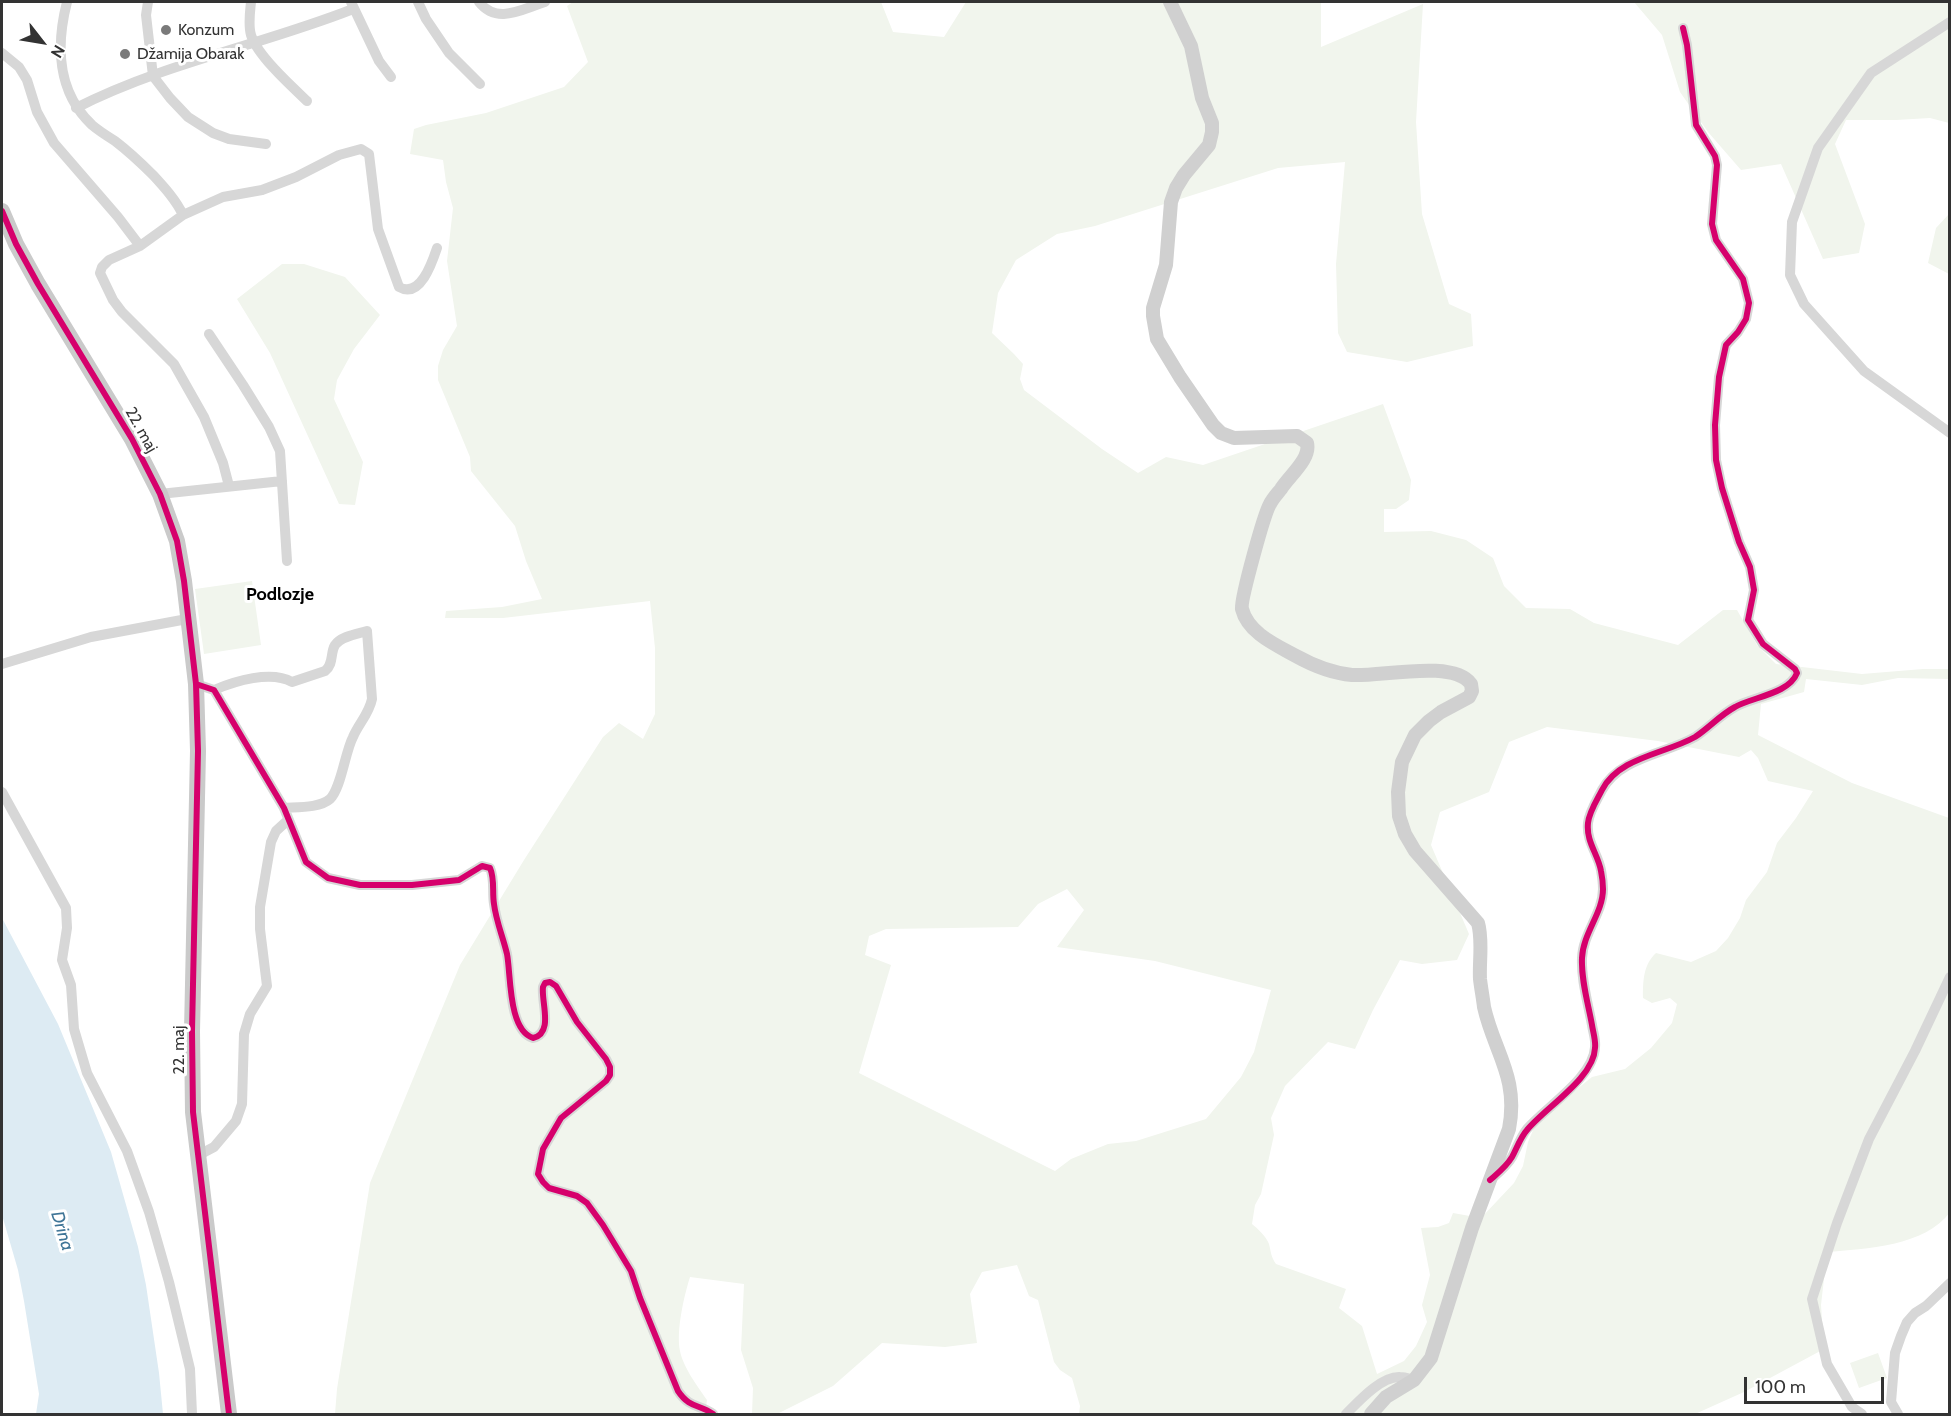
<!DOCTYPE html>
<html>
<head>
<meta charset="utf-8">
<style>
	body { margin:0 }
	#map { position:relative; width:1951px; height:1416px; overflow:hidden; background:#fff; font-family:Cabin,sans-serif }
	canvas { display:block }
	.frame { position:absolute; inset:0; border:3px solid #333; pointer-events:none }
	.north { position:absolute; left:12px; top:12px; width:60px; height:60px; -webkit-text-stroke:4px #fff; paint-order:stroke; rotate:121deg; font-size:16px; font-weight:700; line-height:24px; text-align:center; color:#333 }
	.north::after { content:''; display:block; margin:auto; width:21px; height:27px; background:#333; clip-path:polygon(50% 0,100% 100%,50% 72%,0 100%) }
	.scale { position:absolute; left:1744px; top:1377px; width:140px; height:27px; box-sizing:border-box; border:3px solid #333; border-top:0; padding-left:8px; font-size:18px; line-height:21px; white-space:nowrap; color:#333; -webkit-text-stroke:4px #fff; paint-order:stroke }
</style>
</head>
<body>
<div id="map">
<canvas width="1951" height="1416"></canvas>
<div class="frame"></div>
<div class="north">N</div>
<div class="scale">100 m</div>
</div>
<script>
const ctx = document.querySelector('canvas').getContext('2d');
ctx.lineJoin = 'round';
function fill(path, color) { ctx.fillStyle = color; ctx.fill(path, 'evenodd'); }
function stroke(path, color, width, dash) { ctx.strokeStyle = color; ctx.lineWidth = width; ctx.lineCap = dash ? 'butt' : 'round'; ctx.setLineDash(dash || []); ctx.stroke(path); }
function write(font, color, halo, rows, align = 'center') {
  ctx.font = font + ' Cabin,sans-serif'; ctx.lineWidth = 6; ctx.setLineDash([]); ctx.textBaseline = 'middle'; ctx.strokeStyle = halo; ctx.fillStyle = color; for (const [text, x, y, turn = 0] of rows) {
    ctx.save(); ctx.translate(x, y); ctx.rotate((+turn || 0) * Math.PI / 180); ctx.textAlign = isNaN(turn) ? turn : align; if (halo) ctx.strokeText(text, 0, 0); ctx.fillText(text, 0, 0); ctx.restore();
  }
}
const green = new Path2D(`
	M573,2H881L893,32L944,37L966,2H1321V47L1423,4L1416,122L1422,214L1449,304L1471,314L1473,346L1407,362L1347,352L1338,333L1336,264L1345,162L1278,168L1095,226L1057,234L1016,260L998,293L992,333L1014,354L1023,364L1020,379L1024,390L1102,449L1138,473L1166,457L1203,465L1383,404L1411,480L1409,500L1396,509H1384V532L1431,531L1466,540L1493,558L1504,586L1526,608L1570,609L1594,623L1678,645L1723,610H1737L1757,645L1776,664L1862,674L1923,669H1949V679L1898,678L1862,685L1806,679L1804,692L1761,704L1758,735L1852,783L1949,818L1950,1212C1926,1246 1865,1249 1827,1252L1821,1305L1824,1349L1744,1392L1695,1414L1635,1413L1632,1414H1079L1080,1406L1072,1378L1060,1370L1054,1362L1038,1300L1029,1296L1017,1265L982,1272L970,1294L977,1343L945,1347L882,1343L833,1386L777,1414H752L753,1388L741,1350L744,1284L690,1277C684,1296 676,1331 680,1351C683,1367 698,1387 707,1400L705,1414H335L337,1389L370,1183L460,965L524,860L603,737L619,723L643,739L655,714V648L650,601L503,618H445L446,611L502,607L542,599L526,561L515,526L471,471L470,457L438,380V366L443,350L457,326L447,261L453,208L446,182L443,160L410,154L414,129L426,125L486,113L564,87L588,62L567,6ZM1547,727L1658,741L1739,757L1751,750L1758,758L1768,781L1813,791L1796,818L1777,843L1767,872L1746,900L1740,918L1728,938L1716,951L1691,962L1656,953C1643,965 1643,982 1643,998L1652,1003L1670,998L1677,1004L1672,1023L1651,1048L1625,1069L1592,1077L1567,1097L1534,1128L1528,1142L1523,1166L1514,1183L1481,1218L1453,1213L1449,1223L1438,1227L1421,1228L1430,1275L1422,1305L1427,1322L1416,1346L1404,1361L1377,1374L1362,1326L1339,1308L1346,1289L1276,1264C1271,1257 1271,1252 1269,1244C1266,1236 1258,1229 1252,1224L1255,1205L1261,1194L1274,1135L1271,1118L1285,1086L1328,1042L1355,1049L1373,1010L1400,960L1422,964L1457,960L1469,934L1431,845L1440,812L1489,792L1509,742ZM1067,889L1084,910L1057,947L1155,961L1271,990L1254,1052L1241,1077L1206,1119L1136,1141L1108,1144L1071,1159L1055,1171L859,1073L891,965L865,955L869,936L886,929L1018,927L1038,904Z
	M1634,2H1949V123L1930,118L1896,120H1846L1835,144L1865,224L1859,253L1823,259L1781,164L1741,170L1708,132L1680,92L1662,35Z
	M1949,214V274L1928,263L1936,228Z
	M282,264H304L345,277L380,315L354,349L337,380L334,399L363,462L355,505L339,504L270,353L237,299Z
	M252,581L261,645L204,654L195,589Z
	M1878,1353L1887,1378L1859,1388L1850,1363Z`);
const water = new Path2D(`
	M2,918L58,1024L111,1152L138,1247L146,1285L159,1373L163,1414H36L39,1394L24,1301L18,1270L2,1215Z`);
const street = new Path2D(`
	M67,2C56,45 57,92 92,125C99,131 107,136 115,141C128,151 141,163 153,175C164,187 176,200 183,215
	M148,2L146,15L153,76L170,98L188,117L213,133L229,139L266,144
	M251,2C250,12 248,25 251,35C257,55 291,86 307,101
	M351,2L379,61L391,77
	M418,2L426,19L449,53L480,84
	M479,2C497,25 522,9 545,2
	M1950,22L1871,73L1818,148L1792,222L1790,275L1804,304L1864,371L1950,433
	M2,53L19,67L27,80L37,112L54,143L118,217L140,246
	M76,108C164,63 262,45 353,9
	M209,334L243,385L269,427L280,451L287,561
	M229,486L223,463L204,417L174,364L122,312L113,300L100,273L102,267L109,260L140,246L183,215L223,197L262,190L296,177L339,155L361,149L369,154L378,229L399,287C420,299 432,263 437,248
	M160,494L282,481
	M2,664L91,637L187,619
	M196,684L214,690L284,808L306,862L328,878L360,885H412L459,880L482,866L490,868C495,879 492,892 494,904C496,921 503,937 507,954C511,974 508,1030 533,1038C554,1033 541,1002 543,987L545,983L550,982L556,986L577,1022L606,1059L610,1067V1075L606,1081L561,1118L543,1149L538,1174L543,1182L549,1188L577,1196L587,1203L603,1225L631,1271L640,1298L678,1391C690,1409 700,1404 713,1414
	M214,690C235,681 271,670 292,682L325,671C334,664 330,653 335,645C341,636 357,634 367,631L372,699C369,714 359,723 353,737C345,752 341,789 330,799C320,808 297,807 284,808
	M2,792L66,908L67,928L62,960L71,985L74,1029L87,1073L127,1151L149,1212L169,1282L190,1369L192,1414
	M197,1156L214,1147L236,1121L242,1104L244,1034L250,1014L267,986L260,929V907L271,842L276,831L288,820
	M1490,1180C1498,1173 1507,1166 1512,1157C1517,1148 1520,1138 1527,1129C1546,1107 1594,1077 1595,1047C1596,1040 1593,1032 1592,1025C1588,1003 1581,980 1582,958C1583,933 1603,913 1603,889C1603,883 1602,876 1601,870C1598,854 1586,841 1588,823C1589,812 1597,800 1602,790C1620,757 1666,754 1695,737C1709,728 1720,715 1735,707C1752,697 1789,694 1797,673L1795,669L1763,644L1748,620L1754,590L1750,567L1739,542L1722,488L1716,460L1715,425L1719,377L1726,345L1738,332L1746,319L1749,303L1743,279L1716,240L1712,224L1717,165L1715,156L1696,125L1687,45L1683,28
	M1346,1414C1358,1402 1381,1376 1400,1377C1405,1377 1410,1379 1414,1380
	M1862,1414L1852,1407L1827,1364L1812,1299L1837,1223L1869,1139L1915,1051L1950,977
	M1898,1414L1891,1402L1895,1353L1901,1336L1907,1322L1915,1313L1926,1306L1950,1283`);
const secondary = new Path2D(`
	M1170,2L1191,46L1202,98L1212,123V132L1209,145L1184,175L1176,188L1171,202L1166,265L1153,308V316L1157,339L1180,377L1213,425L1221,433L1234,438L1297,436L1307,443C1311,459 1289,476 1281,489C1277,494 1273,498 1270,504C1264,514 1240,601 1242,609C1248,633 1276,645 1296,656C1314,666 1331,673 1352,675C1380,677 1453,659 1471,684L1472,691L1469,697L1441,712L1429,721L1415,735L1402,762L1398,792L1399,816L1405,834L1415,851L1478,923C1483,940 1479,961 1480,979C1481,988 1483,998 1484,1007C1494,1052 1519,1077 1509,1129L1472,1228L1431,1358L1414,1380L1386,1397L1371,1414`);
const primary = new Path2D(`
	M2,211L16,244L38,284L132,439L160,494L177,541L184,581L196,684L198,751L192,1031L193,1112L229,1414`);
const cycleway = new Path2D(`
	M2,211L16,244L38,284L132,439L160,494L177,541L184,581L196,684L198,751L192,1031L193,1112L229,1414
	M196,684L214,690L284,808L306,862L328,878L360,885H412L459,880L482,866L490,868C495,879 492,892 494,904C496,921 503,937 507,954C511,974 508,1030 533,1038C554,1033 541,1002 543,987L545,983L550,982L556,986L577,1022L606,1059L610,1067V1075L606,1081L561,1118L543,1149L538,1174L543,1182L549,1188L577,1196L587,1203L603,1225L631,1271L640,1298L678,1391C690,1409 700,1404 713,1414
	M1490,1180C1498,1173 1506,1167 1512,1157C1517,1148 1520,1138 1527,1130C1546,1107 1594,1078 1595,1048C1596,1041 1593,1032 1592,1025C1588,1003 1581,980 1582,958C1583,933 1603,913 1603,889C1603,883 1602,876 1601,871C1598,854 1586,842 1588,823C1589,812 1597,800 1602,790C1619,757 1665,754 1695,737C1709,728 1720,715 1735,707C1752,697 1789,694 1797,673L1795,669L1763,644L1748,620L1754,590L1750,567L1739,542L1722,488L1716,460L1715,425L1719,377L1726,345L1738,332L1746,319L1749,303L1743,279L1716,240L1712,224L1717,165L1715,156L1696,125L1687,45L1683,28`);
const markers = [
	[166,30,6,"#7a7a7a"],
	[125,54,6,"#7a7a7a"]
];
const poiNames = [
	["Konzum",178,30],
	["Džamija Obarak",137,54]
];
const streetNames = [
	["22. maj",141,430,61],
	["22. maj",179,1050,-90]
];
const neighbourhoodNames = [
	["Podlozje",280,595]
];
const waterNames = [
	["Drina",62,1231,73]
];
fill(green, '#f1f5ed');
fill(water, '#ddebf3');
stroke(street, '#d7d7d7', 10);
stroke(secondary, '#d0d0d0', 14);
stroke(primary, '#cacaca', 16);
stroke(cycleway, '#d6006c', 6);
for (const [x, y, r, color] of markers) { const dot = new Path2D(); dot.arc(x, y, r, 0, 2 * Math.PI); ctx.fillStyle = color; ctx.fill(dot); stroke(dot, '#fff', 2); }
write('16px', '#333', '#fff', poiNames, 'left');
write('16px', '#333', '#fff', streetNames);
write('bold 18px', '#000', '#fff', neighbourhoodNames);
write('italic 18px', '#3f7597', '#fff', waterNames);
</script>
</body>
</html>
